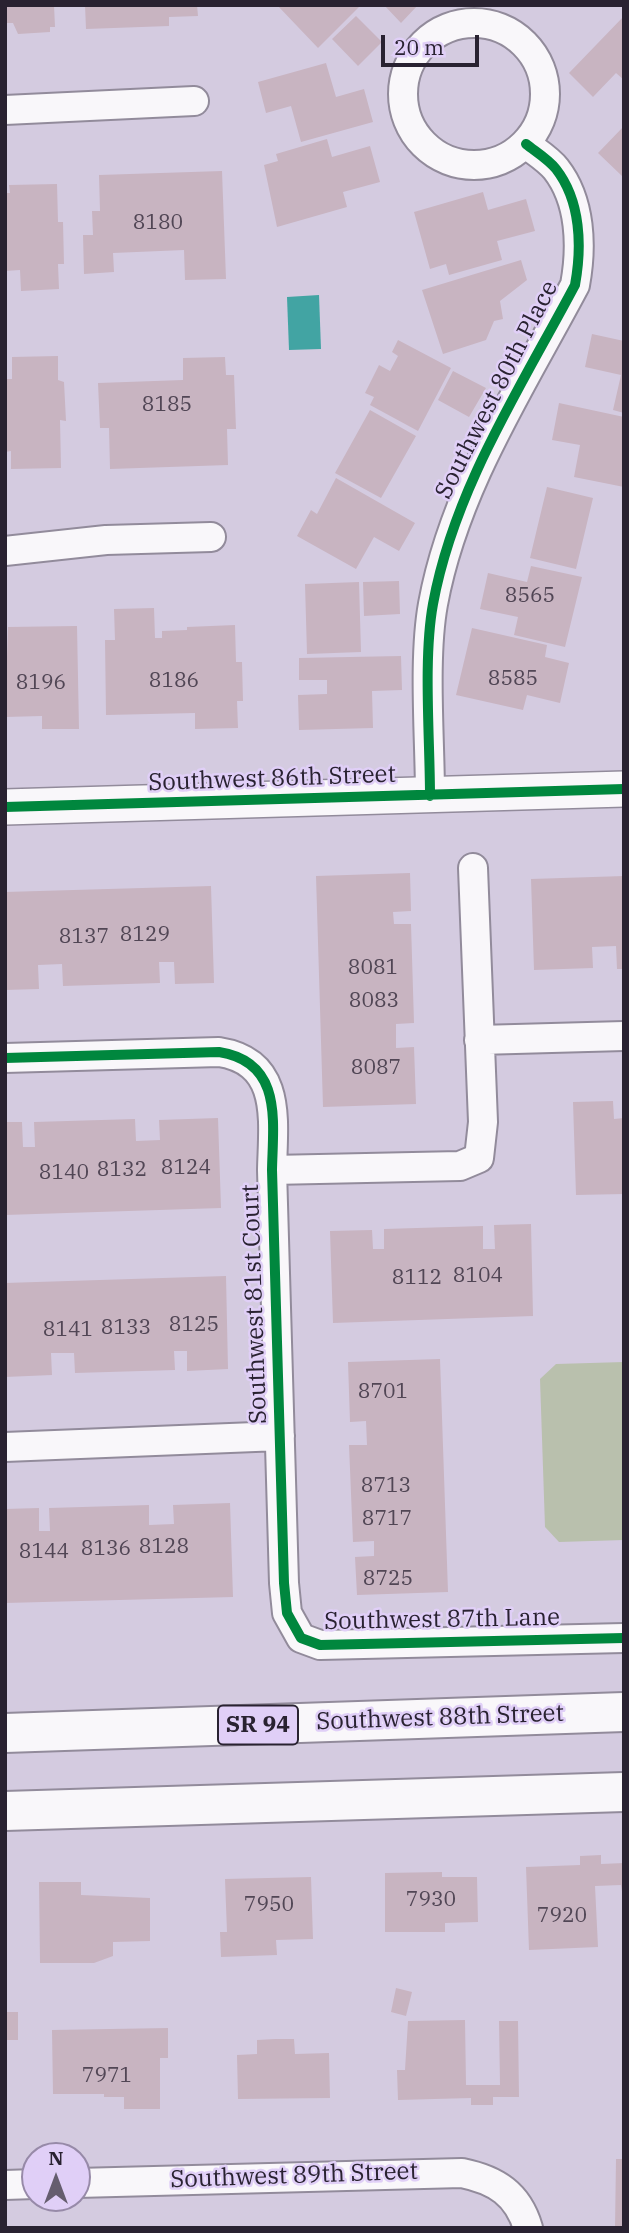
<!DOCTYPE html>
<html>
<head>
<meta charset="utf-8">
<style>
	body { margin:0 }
	#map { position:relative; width:629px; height:2233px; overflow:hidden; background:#d4cbe0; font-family:"IBM Plex Serif",serif }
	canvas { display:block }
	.frame { position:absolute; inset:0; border:7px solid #292231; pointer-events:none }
	.north { position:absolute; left:21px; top:2142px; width:70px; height:70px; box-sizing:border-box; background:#e0cff7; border:2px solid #978aa8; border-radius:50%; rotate:0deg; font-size:19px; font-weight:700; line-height:28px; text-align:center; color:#292231 }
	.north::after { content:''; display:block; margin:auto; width:24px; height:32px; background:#655d6e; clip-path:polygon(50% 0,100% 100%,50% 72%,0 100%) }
	.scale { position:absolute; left:381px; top:35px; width:98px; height:32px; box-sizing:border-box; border:4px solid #292231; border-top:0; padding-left:9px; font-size:21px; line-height:24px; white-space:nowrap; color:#292231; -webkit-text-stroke:5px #e0cff7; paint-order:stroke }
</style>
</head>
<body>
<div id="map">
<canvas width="629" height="2233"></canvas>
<div class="frame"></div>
<div class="north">N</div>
<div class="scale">20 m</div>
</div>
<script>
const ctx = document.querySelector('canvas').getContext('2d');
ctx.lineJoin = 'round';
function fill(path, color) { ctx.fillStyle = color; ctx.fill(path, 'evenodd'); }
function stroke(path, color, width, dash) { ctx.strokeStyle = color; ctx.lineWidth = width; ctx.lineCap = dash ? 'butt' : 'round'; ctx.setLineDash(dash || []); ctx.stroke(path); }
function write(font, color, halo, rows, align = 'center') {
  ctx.font = font + ' "IBM Plex Serif",serif'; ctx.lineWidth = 5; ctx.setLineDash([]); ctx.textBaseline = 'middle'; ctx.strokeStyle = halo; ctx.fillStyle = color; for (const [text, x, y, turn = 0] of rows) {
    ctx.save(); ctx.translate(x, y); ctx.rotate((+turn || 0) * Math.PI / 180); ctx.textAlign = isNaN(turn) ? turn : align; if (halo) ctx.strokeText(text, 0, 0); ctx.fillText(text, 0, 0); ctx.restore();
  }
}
const green = new Path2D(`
	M624,1362V1540L559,1542L545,1527L540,1379L556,1364Z`);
const water = new Path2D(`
	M319,295L321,349L289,350L287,297Z`);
const building = new Path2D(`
	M5,5H54L55,27H50V32L18,34L13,23H5Z
	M85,5H197L198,16L169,17V26L86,29Z
	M277,5H361L318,48Z
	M384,5H418L401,23Z
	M356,16L382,42L358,66L332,39Z
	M624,16V80L616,73L593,97L569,73Z
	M326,63L336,97L364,89L373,122L301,142L291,106L266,113L258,82Z
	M624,126V175L622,176L598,153Z
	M327,139L332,157L370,146L380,182L343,192L347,207L277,227L264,165L278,161L276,154Z
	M222,171L226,279L185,280L184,250L113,253L114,272L84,274L83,235H93L92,211H100L99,175Z
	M57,184L58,222H63L64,264H58L59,289L21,291L20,270L5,271V193H10L9,185Z
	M483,192L488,210L526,199L535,231L497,241L502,260L449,275L446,264L430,269L414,212Z
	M521,260L527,280L500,301L503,319L494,321L486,340L443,354L422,290Z
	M592,334L624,341V413L613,410L621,375L585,367Z
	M398,340L451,368L418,431L370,405L374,397L365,393L379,365L390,371L398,356L392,352Z
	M58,356V380L64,382L66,421L60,420L61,468L11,469V451L5,452V379H12V357Z
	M225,357L226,375H234L236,429H227L228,465L110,469L109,428H100L98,383L183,380V358Z
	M453,371L486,388L469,417L438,400Z
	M559,403L624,417V487L574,477L580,445L552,440Z
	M370,410L416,436L381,498L335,473Z
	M336,478L415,523L399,551L374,537L356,569L297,536L311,510L317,514Z
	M547,487L593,498L576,569L530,558Z
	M531,566L582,577L565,647L514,635L518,617L480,609L488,573L527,582Z
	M399,581L400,614L364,616L363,582Z
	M359,582L361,652L307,654L305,584Z
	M154,608L155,638H162V631L187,630V627L235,625L236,662H242L243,701H237L238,728L195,729V713L106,715L105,640H115L114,609Z
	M77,626L79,729H42V716L5,717L8,627Z
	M472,628L547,645L545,657L569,663L560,703L527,695L523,710L456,695Z
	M401,656L402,690L372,691L373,728L299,730L298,695L327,694V680H299V658Z
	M410,873L411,911L393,912L394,924H411L414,1023L396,1024V1048L414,1047L416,1104L323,1107L316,876Z
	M624,876V969H617L616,946L592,947L593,968L534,970L531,879Z
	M211,886L214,983L175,984L174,962H159L160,983L63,986L62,964L38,965L39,989L5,990V892Z
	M613,1101L614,1119L624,1118V1194L576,1195L573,1102Z
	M218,1118L221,1208L5,1215V1122H22L23,1147H35L34,1122L135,1119L136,1141L160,1140L159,1120Z
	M531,1224L533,1316L333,1323L330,1231L372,1230L373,1249H384V1229L483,1226V1249H495L494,1225Z
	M226,1276L228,1369L187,1371V1351H174L175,1370L75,1373L74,1353H51L52,1375L5,1377V1283Z
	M440,1359L448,1592L357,1595L355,1557L374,1556V1541L353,1542L349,1445H367L366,1421L350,1422L348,1362Z
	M230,1503L233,1597L5,1603V1509L39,1508V1531H50L49,1508L149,1505V1525L174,1524L173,1505Z
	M601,1855V1864L624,1863V1905L621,1885L595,1886L598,1947L529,1950L526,1867L580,1865V1856Z
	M442,1872V1877H477L478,1922L445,1923V1932H385V1873Z
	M311,1877L313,1939L276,1940L277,1955L221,1957L220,1932H227L225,1879Z
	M39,1882H81V1895L150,1898V1941L113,1942V1956L94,1963H40Z
	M396,1988L412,1992L406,2016L391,2012Z
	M5,2012H18V2040H5Z
	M465,2020L466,2085H500L499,2021H518L519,2097H493V2105H471V2098L398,2100L397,2070H405L408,2021Z
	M168,2028V2058H160V2109H124V2097H104V2094H53L52,2030Z
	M275,2039H294L295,2054L329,2053L330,2098L238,2099L237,2055L257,2054V2040Z
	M616,2159H624V2228H615Z`);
const minor = new Path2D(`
	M403 94a71 71 0 1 1 142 0a71 71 0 1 1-142 0Z
	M5,110L194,101
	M5,551L106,540L211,537
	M430,796C430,739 423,659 433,604C454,489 521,387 575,285C582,247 581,201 556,169C548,159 536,152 526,144
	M479,1040L624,1036
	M5,1058L219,1052C283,1062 273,1121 272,1170L284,1583L287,1613L301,1638L320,1645L624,1638
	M272,1170L460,1166L479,1158L483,1122L473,868
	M5,1447L280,1436
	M77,2183L462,2173C496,2180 518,2194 528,2228
	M5,2185L35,2184`);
const tertiary = new Path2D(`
	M5,807L624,789`);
const primary = new Path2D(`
	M5,1733L624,1712
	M5,1811L624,1792`);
const cycleway = new Path2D(`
	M430,796C430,739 423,659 433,604C454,489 521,387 575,285C582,247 581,201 556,169C548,159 536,152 526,144
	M5,807L624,789
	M5,1058L219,1052C283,1062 273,1121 272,1170L284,1583L287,1613L301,1638L320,1645L624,1638`);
const numberNames = [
	["8180",158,223],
	["8185",167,405],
	["8565",530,596],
	["8585",513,679],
	["8186",174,681],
	["8196",41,683],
	["8129",145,935],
	["8137",84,937],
	["8081",373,968],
	["8083",374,1001],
	["8087",376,1068],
	["8124",186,1168],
	["8132",122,1170],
	["8140",64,1173],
	["8104",478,1276],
	["8112",417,1278],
	["8125",194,1325],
	["8133",126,1328],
	["8141",68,1330],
	["8701",383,1392],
	["8713",386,1486],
	["8717",387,1519],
	["8128",164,1547],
	["8136",106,1549],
	["8144",44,1552],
	["8725",388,1579],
	["7930",431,1900],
	["7950",269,1905],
	["7920",562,1916],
	["7971",107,2076]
];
const shields = [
	[258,1725,80]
];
const shieldNames = [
	["SR 94",258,1725]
];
const streetNames = [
	["Southwest 80th Place",497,390,-63],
	["Southwest 86th Street",272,779,-2],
	["Southwest 81st Court",255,1304,-92],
	["Southwest 87th Lane",442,1620,-1],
	["Southwest 88th Street",440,1718,-2],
	["Southwest 89th Street",294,2176,-2]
];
fill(green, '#b9c0ad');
fill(water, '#42a4a3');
fill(building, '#c8b4c1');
stroke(minor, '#928b9b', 32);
stroke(tertiary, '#928b9b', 38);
stroke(primary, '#928b9b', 42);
stroke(minor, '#f9f7fa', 28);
stroke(tertiary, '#f9f7fa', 35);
stroke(primary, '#f9f7fa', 38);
stroke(cycleway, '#00873e', 10);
write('21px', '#514655', null, numberNames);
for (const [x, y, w] of shields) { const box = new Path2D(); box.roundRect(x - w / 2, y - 19.5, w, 39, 5); ctx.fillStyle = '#e0cff7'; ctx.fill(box); stroke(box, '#292231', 2); }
write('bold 23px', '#292231', null, shieldNames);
write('24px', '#292231', '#e0cff7', streetNames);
</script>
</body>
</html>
